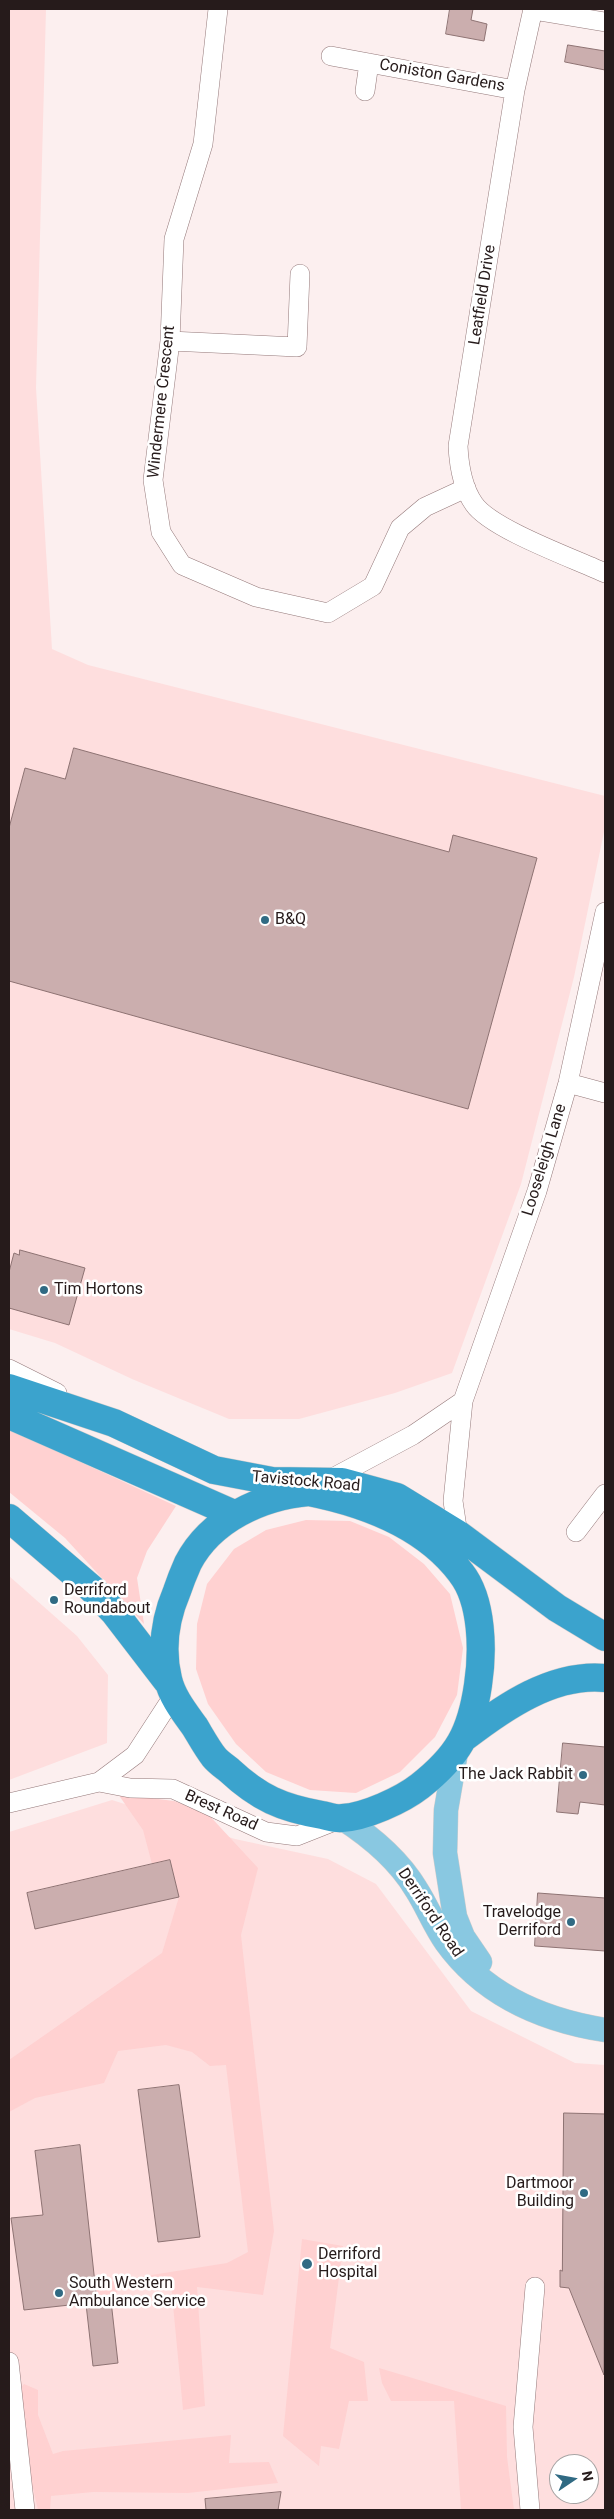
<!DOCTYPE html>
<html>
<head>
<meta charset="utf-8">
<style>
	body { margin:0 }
	#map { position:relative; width:614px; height:2519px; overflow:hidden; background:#fcefef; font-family:Roboto,sans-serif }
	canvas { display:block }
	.frame { position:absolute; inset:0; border:10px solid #261b1b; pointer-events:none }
	.north { position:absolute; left:549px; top:2454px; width:50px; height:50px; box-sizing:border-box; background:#fff; border:1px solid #a8a4a4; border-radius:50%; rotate:78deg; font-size:14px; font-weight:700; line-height:20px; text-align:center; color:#261b1b }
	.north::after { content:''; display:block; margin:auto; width:18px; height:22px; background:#306a83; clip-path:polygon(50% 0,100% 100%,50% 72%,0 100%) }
</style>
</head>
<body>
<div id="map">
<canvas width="614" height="2519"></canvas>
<div class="frame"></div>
<div class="north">N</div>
</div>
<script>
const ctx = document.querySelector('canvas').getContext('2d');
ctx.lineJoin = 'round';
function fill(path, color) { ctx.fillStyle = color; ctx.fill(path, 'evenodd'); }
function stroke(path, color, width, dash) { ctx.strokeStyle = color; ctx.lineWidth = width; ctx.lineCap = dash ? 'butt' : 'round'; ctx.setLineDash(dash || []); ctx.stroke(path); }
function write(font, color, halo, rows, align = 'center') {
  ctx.font = font + ' Roboto,sans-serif'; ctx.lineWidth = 5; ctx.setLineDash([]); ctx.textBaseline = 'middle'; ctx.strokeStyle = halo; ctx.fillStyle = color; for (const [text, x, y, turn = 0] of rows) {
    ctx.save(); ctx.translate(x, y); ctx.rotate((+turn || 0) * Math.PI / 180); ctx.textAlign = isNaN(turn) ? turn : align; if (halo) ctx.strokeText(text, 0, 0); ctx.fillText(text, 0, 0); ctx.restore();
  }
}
const built = new Path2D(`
	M9,9H46L36,388L52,649L88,665L605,796V827L574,977L521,1184L452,1373L395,1393L299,1419H229L132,1379L55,1343L9,1329Z
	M9,1576L77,1636L108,1675L107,1743L9,1780Z
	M112,1800L235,1839L328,1859L376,1884L471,2011L575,2063L605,2065V2510H9V1832ZM559,2464H589V2494H559Z`);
const green = new Path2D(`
	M9,1429L176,1506L147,1551L137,1578L144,1624L65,1538L9,1492Z
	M306,1520L350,1521L389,1537L424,1564L450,1594L463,1648L457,1695L435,1737L400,1772L356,1793L310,1790L266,1772L236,1744L208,1704L196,1669L197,1624L207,1584L234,1549L266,1530Z
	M118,1794L174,1801L207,1813L258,1868L241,1935L274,2231L263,2295L197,2287L205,2406L183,2410L171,2284L119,2289L111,2301L97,2303L95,2284L227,2263L248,2252L226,2065L210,2066L192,2052L166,2045L118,2051L104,2083L35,2098L9,2112V2060L162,1953L179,1897L170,1860L152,1864L143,1830Z
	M302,2239L343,2246L330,2348L364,2362L368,2401H349L339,2449L321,2446L319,2466L283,2436Z
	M379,2368L506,2406L507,2457L514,2510H461L454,2401H391L382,2383Z
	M24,2384L38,2390V2415L53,2454L63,2451L231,2435L229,2463L269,2462L278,2483L188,2493L93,2492L51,2496L50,2510H38L27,2462L20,2389Z`);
const building = new Path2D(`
	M450,9H473L471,20L487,24L484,41L446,34Z
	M568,45L605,51V70L565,62Z
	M74,748L449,852L453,835L537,858L468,1109L9,981V828L25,768L65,779Z
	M20,1250L85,1268L69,1325L9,1308V1272L14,1253L19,1255Z
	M563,1743L605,1747V1805L580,1802L578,1814L557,1812Z
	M170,1860L179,1897L35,1929L27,1893Z
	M538,1893L605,1898V1951L535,1946Z
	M179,2085L200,2237L158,2242L138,2090Z
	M564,2113L605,2114V2117L604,2375L569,2288L560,2287V2270L562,2271Z
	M80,2145L97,2302L24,2310L11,2218L43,2215L35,2151Z
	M111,2301L118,2363L93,2366L86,2304Z
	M281,2492L278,2510H206L205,2499Z`);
const minor = new Path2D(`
	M218,9L203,144L174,239L170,341L153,480L161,532L182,565L256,597L328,613L373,586L400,528L425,507L466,488
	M533,9L515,90L458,446C459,466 462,487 474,504C491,529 575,559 605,573
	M533,10L605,22
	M331,56L515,90
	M365,91L369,63
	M170,341L297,347L300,274
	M568,1083L605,1093
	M9,1369L57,1393
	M327,1481L413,1435L463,1401
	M576,1532L605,1494
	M459,1541L453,1501L463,1401L537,1191L568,1083L605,912
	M99,1782L130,1788L173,1789L266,1832L297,1836L340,1819
	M9,1803L99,1782L135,1755L174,1695
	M9,2362L25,2510
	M530,2510L523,2427L535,2287`);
const major = new Path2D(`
	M456,1752L446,1810L445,1853L455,1917L463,1937L480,1962
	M342,1818C370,1836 398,1859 416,1889C427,1906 434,1925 446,1942C484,1995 542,2020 605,2030`);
const highway = new Path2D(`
	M9,1388L114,1423L214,1470L272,1481L342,1482L397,1497L459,1535L557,1608L605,1637
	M9,1415L234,1514
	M309,1492C364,1503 426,1526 461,1573C483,1601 483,1652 478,1685C471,1733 458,1756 420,1786C402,1800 365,1817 342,1818C336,1819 328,1816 322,1815C282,1808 259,1798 229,1770C224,1766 218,1762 214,1757C207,1748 201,1737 195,1727C185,1713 172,1697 168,1679C161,1650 165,1619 177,1591C180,1582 184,1572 188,1563C211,1519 262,1496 309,1492Z
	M9,1518L92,1589L114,1612L167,1681
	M465,1737C504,1707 553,1673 605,1678`);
const markers = [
	[265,920,5,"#306a83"],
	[44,1290,5,"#306a83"],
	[54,1600,5,"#306a83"],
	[583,1775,5,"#306a83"],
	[571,1922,5,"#306a83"],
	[584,2193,5,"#306a83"],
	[307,2264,6,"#306a83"],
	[59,2293,5,"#306a83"]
];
const streetNames = [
	["Coniston Gardens",442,76,10],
	["Leatfield Drive",483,295,-81],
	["Windermere Crescent",162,402,-84],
	["Looseleigh Lane",545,1160,-73],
	["Tavistock Road",306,1482,5],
	["Brest Road",221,1811,24],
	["Derriford Road",430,1913,56]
];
const poiNames = [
	["B&Q",275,920],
	["Tim Hortons",54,1290],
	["Derriford",64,1591],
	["Roundabout",64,1609],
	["The Jack Rabbit",573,1775,"right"],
	["Travelodge",561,1913,"right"],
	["Derriford",561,1931,"right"],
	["Dartmoor",574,2184,"right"],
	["Building",574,2202,"right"],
	["Derriford",318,2255],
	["Hospital",318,2273],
	["South Western",69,2284],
	["Ambulance Service",69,2302]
];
fill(built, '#fedede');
fill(green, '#ffd1d1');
fill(building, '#cbaeae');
stroke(building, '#8e7373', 1);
stroke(minor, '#94797a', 20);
stroke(major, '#cfcdcd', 25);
stroke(highway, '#cfcdcd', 29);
stroke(minor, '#fff', 19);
stroke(major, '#89c8e1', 24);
stroke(highway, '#3ba3cd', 28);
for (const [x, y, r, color] of markers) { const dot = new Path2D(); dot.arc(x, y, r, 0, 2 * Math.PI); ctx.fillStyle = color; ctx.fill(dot); stroke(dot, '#fff', 2); }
write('16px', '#261b1b', '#fff', streetNames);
write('16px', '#261b1b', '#fff', poiNames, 'left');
</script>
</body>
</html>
